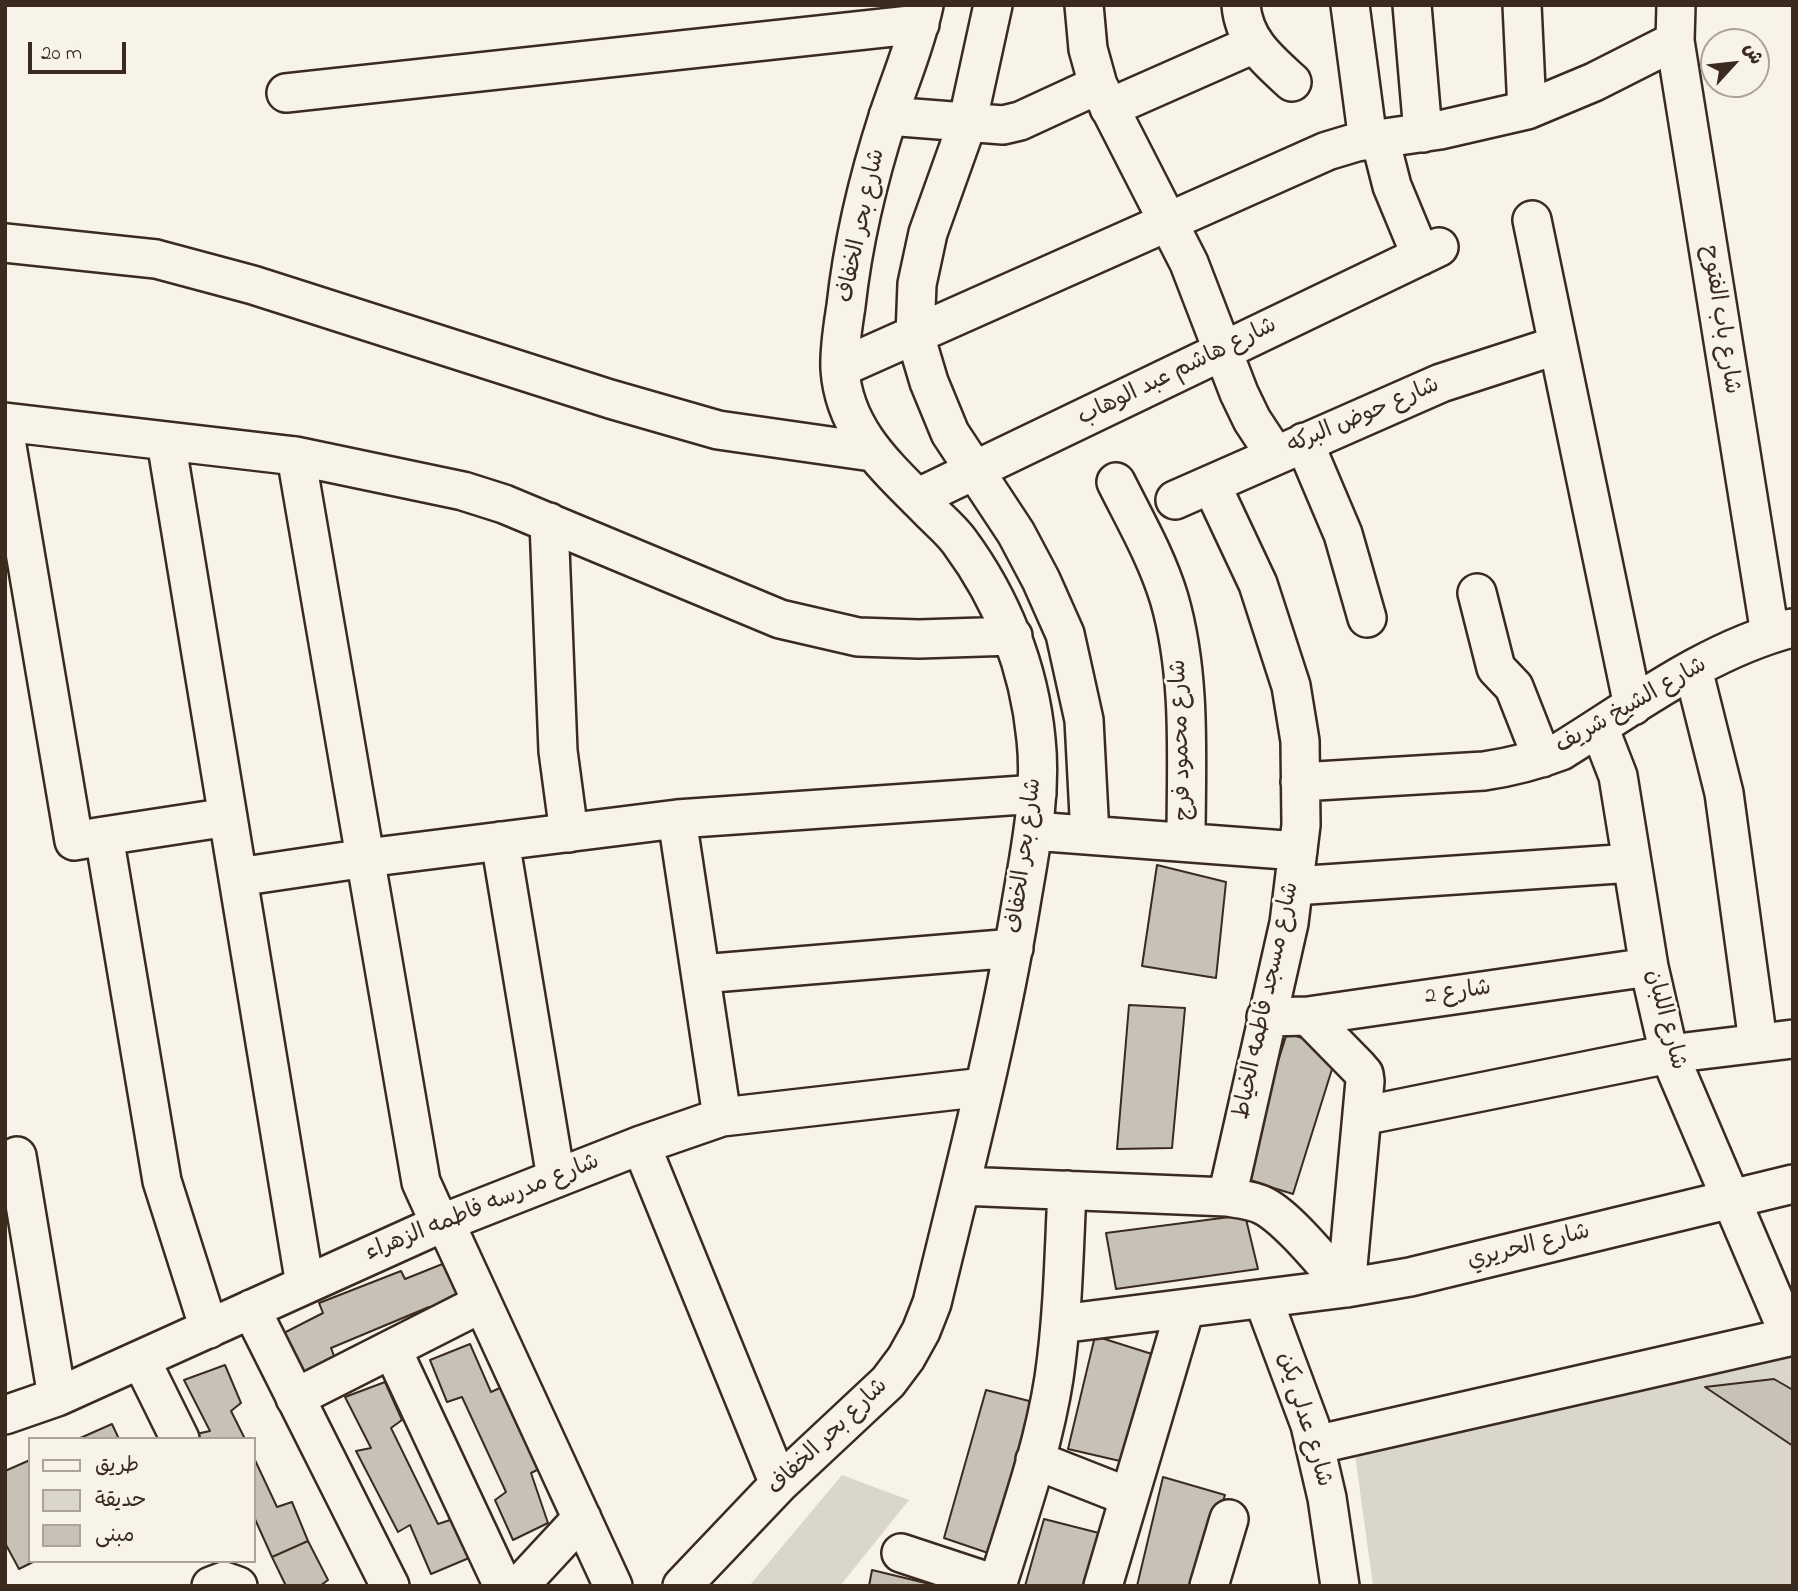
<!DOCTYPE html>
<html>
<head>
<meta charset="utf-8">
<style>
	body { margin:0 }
	#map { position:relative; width:1798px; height:1591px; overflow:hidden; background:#f7f3e8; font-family:"Indie Flower","Playpen Sans Arabic",sans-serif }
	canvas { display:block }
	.frame { position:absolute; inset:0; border:7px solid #3b2a1e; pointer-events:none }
	.legend { position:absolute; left:28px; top:1437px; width:228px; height:126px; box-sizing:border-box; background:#f7f3e8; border:2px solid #aca397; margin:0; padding:9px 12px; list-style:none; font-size:21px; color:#3b2a1e }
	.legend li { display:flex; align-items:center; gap:14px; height:35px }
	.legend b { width:35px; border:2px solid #aca397 }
	.north { position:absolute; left:1700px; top:28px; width:70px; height:70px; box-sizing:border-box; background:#f7f3e8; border:2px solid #aca397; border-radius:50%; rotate:63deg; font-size:19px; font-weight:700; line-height:28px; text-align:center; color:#3b2a1e }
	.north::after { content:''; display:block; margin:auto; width:24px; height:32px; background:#3b2a1e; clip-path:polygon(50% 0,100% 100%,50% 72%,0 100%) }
	.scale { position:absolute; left:28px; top:42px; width:98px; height:32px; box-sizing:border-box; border:4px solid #3b2a1e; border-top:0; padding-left:9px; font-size:21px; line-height:24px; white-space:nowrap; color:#3b2a1e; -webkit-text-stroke:5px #f7f3e8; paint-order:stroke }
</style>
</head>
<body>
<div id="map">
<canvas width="1798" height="1591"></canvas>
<div class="frame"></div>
<ul class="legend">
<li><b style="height:9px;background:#f7f3e8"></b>طريق</li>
<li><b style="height:19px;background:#dbd6cb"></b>حديقة</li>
<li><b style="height:19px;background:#c8c1b6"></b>مبنى</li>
</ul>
<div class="north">ش</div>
<div class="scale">20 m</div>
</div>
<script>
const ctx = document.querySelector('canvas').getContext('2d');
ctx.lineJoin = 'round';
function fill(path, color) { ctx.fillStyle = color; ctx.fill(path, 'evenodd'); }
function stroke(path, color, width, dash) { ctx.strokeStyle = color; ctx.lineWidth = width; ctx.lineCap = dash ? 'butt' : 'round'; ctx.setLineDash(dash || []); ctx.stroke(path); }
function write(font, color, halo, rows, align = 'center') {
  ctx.font = font + ' "Indie Flower","Playpen Sans Arabic",sans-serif'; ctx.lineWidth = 6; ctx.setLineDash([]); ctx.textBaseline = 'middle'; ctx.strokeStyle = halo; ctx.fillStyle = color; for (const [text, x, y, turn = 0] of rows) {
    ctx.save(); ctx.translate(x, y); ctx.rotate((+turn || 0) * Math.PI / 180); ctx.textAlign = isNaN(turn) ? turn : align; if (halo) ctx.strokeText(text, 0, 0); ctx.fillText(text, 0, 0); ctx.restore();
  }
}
const green = new Path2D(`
	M1793,1353V1586H1373L1354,1447Z
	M842,1475L909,1500L840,1586H749Z`);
const building = new Path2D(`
	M1157,865L1226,882L1216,978L1142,966Z
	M1129,1005L1185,1008L1172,1148L1117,1149Z
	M1287,1033L1338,1050L1293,1194L1241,1178Z
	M1245,1215L1258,1269L1116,1289L1106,1233Z
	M450,1261L468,1301L434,1317L429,1307L331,1348L336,1361L299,1378L276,1337L323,1313L319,1303L401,1271L405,1279Z
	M1095,1336L1152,1354L1120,1461L1068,1449Z
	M470,1344L491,1392L504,1386L539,1469L531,1473L548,1523L513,1540L495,1500L506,1492L462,1397L447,1402L430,1360Z
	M225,1365L241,1403L231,1411L245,1439H198L196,1434L210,1431L184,1380Z
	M1774,1379L1793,1390V1446L1705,1387Z
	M385,1382L402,1420L391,1428L438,1524L453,1519L469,1558L431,1574L410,1525L398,1532L356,1451L371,1448L345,1397Z
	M986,1390L1041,1404L994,1555L944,1538Z
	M112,1424L119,1439H78Z
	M254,1458L277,1507L292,1502L308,1541L272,1557L254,1517Z
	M30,1460V1561H35L19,1569L5,1543V1471Z
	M1163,1477L1225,1495L1196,1586H1137Z
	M1044,1519L1099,1533L1083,1586H1025Z
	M308,1541L328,1580L320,1586H286L272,1557Z
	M872,1570L938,1586H869Z`);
const minor = new Path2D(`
	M993,5L967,124L928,233L917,284L915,335L929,382L950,433L1016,533L1041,580L1065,634L1084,720L1090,835
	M1084,5L1088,49L1098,85L1189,263L1239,393L1252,420L1275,455
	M1241,5C1244,41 1268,60 1292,82
	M1350,5L1368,141
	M1412,5L1423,133
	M1522,5L1527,110
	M1676,5L1675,41L1770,634
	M286,93L920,24
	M1109,108L1254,44
	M888,116L1003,125L1020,121L1098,85
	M1380,139L1392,186L1421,256
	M1532,220L1633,706
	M5,243L156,259L253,285L610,399L718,430L872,452
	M840,368L1327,151L1357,142L1440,130L1527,110L1594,82L1675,41
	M5,422L296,456L463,491L504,504L780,619L858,637L919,639L1013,636
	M5,434L74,841L104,836
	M166,441L305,1285
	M1304,442L1343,534L1367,618
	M296,456L421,1182L440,1224
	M1116,482C1135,520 1157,558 1169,598C1192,677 1186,761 1186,842
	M1211,484L1258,584L1291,686L1300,741L1301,825L1289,923L1227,1197
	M917,498L1439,247
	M1175,500L1441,383L1558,345
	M549,522L558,751L569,833
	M1477,593L1496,668L1514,687L1542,758
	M1693,669L1724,793L1758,1042
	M1599,727L1618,776L1649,967L1669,1054L1790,1337
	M1300,782L1484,771C1511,767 1535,761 1561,751C1634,706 1707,650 1792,628
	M677,819L722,1117
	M1033,831L1298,851
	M500,841L556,1178
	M238,877L366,858L677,819L1037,794
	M1294,886L1632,863
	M701,974L1014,948
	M1308,1016L1358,1067L1364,1074L1365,1081L1346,1288
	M1266,1017L1308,1016L1649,967
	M1362,1116L1669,1054L1793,1039
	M641,1145L779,1484
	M17,1156L57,1397
	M961,1186L1227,1197C1239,1199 1253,1200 1264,1206C1289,1219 1326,1266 1346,1288
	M445,1222L613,1586
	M1263,1299L1310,1425L1327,1498L1340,1586
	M251,1309L390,1586
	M1060,1324L1346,1288L1410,1277L1793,1184
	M209,1329L162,1181L104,836L228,817
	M392,1349L503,1586
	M141,1360L180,1439
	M295,1398L482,1303
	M5,1415L57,1397L440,1224L641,1145L722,1117L984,1087
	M1315,1445L1793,1336
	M1035,1460L1129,1497
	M901,1553L998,1585
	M211,1586L224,1581L238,1586
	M519,1586L582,1518
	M682,1586L779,1484L888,1382L906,1358L921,1331L932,1303C964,1171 999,1038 1021,904C1030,850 1042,794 1036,739C1029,667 1002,599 959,541C951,530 940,521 930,511C889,469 844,432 840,369C839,348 843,326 846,306C853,242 868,179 888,117C900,80 916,44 924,5
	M997,1586C1018,1518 1043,1449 1054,1378C1063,1316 1064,1253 1067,1190
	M1103,1586L1185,1309
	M1209,1586L1229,1519`);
const streetNames = [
	["شارع بحر الخفاف",863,226,-78],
	["شارع باب الفتوح",1719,320,81],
	["شارع هاشم عبد الوهاب",1178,373,-26],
	["شارع حوض البركه",1364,417,-23],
	["شارع الشيخ شريف",1632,707,-30],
	["شارع محمود فرج",1183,740,-92],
	["شارع بحر الخفاف",1026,856,-83],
	["شارع 2",1458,994,-8],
	["شارع مسجد فاطمه الخياط",1268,1001,-78],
	["شارع اللبان",1664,1020,75],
	["شارع مدرسه فاطمه الزهراء",483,1209,-22],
	["شارع الحريري",1529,1248,-14],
	["شارع عدلى يكن",1303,1420,73],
	["شارع بحر الخفاف",829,1438,-44]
];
fill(green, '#dbd6cb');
fill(building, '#c8c1b6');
stroke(building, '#3b2a1e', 2);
stroke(minor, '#3b2a1e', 42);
stroke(minor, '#f7f3e8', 37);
write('23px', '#3b2a1e', '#f7f3e8', streetNames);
</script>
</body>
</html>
